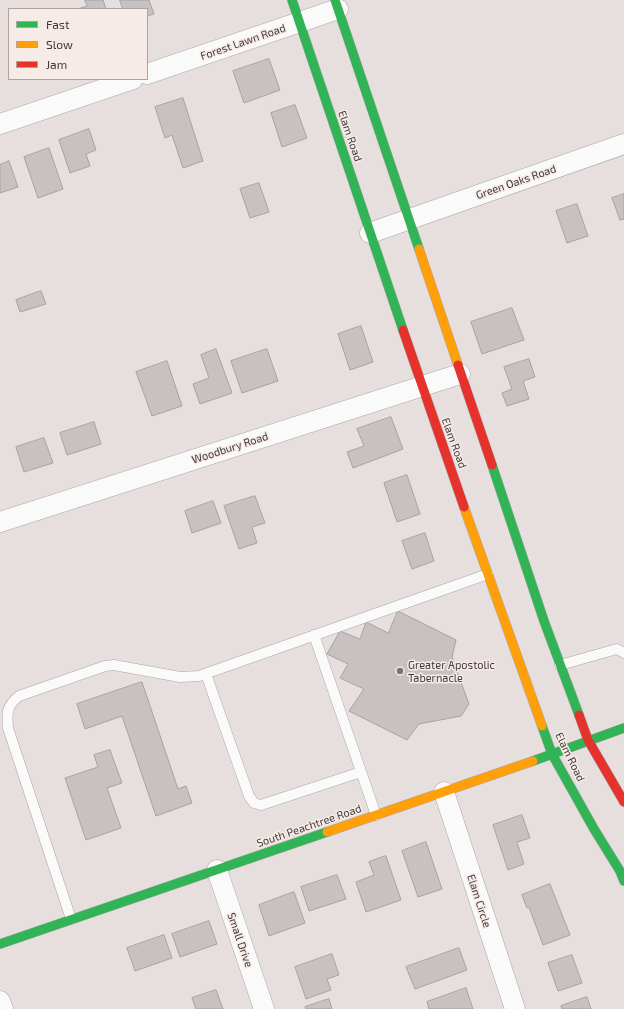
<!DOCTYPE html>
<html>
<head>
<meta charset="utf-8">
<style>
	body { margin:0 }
	#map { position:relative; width:624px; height:1009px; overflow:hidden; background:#e6dfde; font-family:"Exo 2",sans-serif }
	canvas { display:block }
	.legend { position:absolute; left:8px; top:8px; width:140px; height:72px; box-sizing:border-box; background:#f7ebe7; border:1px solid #ada4a1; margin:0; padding:5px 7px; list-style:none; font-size:12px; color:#3f3a39 }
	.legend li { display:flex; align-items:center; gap:8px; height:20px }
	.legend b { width:20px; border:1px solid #ada4a1 }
</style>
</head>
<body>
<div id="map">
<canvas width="624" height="1009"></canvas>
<ul class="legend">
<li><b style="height:5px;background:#30b455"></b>Fast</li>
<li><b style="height:5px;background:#ff9f0a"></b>Slow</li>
<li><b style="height:5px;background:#e5322d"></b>Jam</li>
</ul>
</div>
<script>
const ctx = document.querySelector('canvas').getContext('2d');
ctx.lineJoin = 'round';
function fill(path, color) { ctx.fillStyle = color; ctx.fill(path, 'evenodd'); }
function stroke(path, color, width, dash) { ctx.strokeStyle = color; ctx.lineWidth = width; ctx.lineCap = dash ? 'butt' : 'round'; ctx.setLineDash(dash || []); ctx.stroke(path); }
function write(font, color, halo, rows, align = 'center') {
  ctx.font = font + ' "Exo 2",sans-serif'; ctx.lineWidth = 3; ctx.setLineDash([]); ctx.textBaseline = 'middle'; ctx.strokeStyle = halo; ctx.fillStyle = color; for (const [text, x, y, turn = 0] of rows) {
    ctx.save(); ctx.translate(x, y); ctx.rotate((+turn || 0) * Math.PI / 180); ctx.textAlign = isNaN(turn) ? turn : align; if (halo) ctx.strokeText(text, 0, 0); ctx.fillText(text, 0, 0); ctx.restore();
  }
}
const building = new Path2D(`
	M85,0H103L106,9H78L87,6Z
	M120,0H149L154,14L147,16V9H123Z
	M269,59L280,90L244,103L233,71Z
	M183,98L203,161L183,168L172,135L165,138L155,107Z
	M295,105L307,138L282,147L271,113Z
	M89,129L96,150L86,154L90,166L70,173L59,140Z
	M49,148L63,189L38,198L24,157Z
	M9,161L18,187L0,193V165Z
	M259,183L269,212L250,218L240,189Z
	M624,194V219L620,220L612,198Z
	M577,204L588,236L567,243L556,211Z
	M41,291L46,304L20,312L16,300Z
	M512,308L524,340L482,354L471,322Z
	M361,326L373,362L350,370L338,334Z
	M216,349L232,393L200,404L193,384L209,378L201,355Z
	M267,349L278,381L242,393L231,361Z
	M529,359L535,377L523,381L529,399L507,406L502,393L512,389L504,367Z
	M167,361L182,406L152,416L136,372Z
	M391,417L403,449L353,468L347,452L364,446L357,429Z
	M94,422L101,444L67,455L60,433Z
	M44,438L53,463L24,472L16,447Z
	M407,475L420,514L397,522L384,483Z
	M255,496L265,523L252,527L257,543L239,549L224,506Z
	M213,501L221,523L192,533L185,511Z
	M425,533L434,561L412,569L402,541Z
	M398,611L456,640L452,657L469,704L461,716L419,724L407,740L349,711L364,689L340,678L348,664L327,654L340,631L360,639L366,622L388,633Z
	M142,682L178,789L186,786L192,803L156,816L122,716L85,729L77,704Z
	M110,750L122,783L107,788L121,828L86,840L65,778L98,767L94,755Z
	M522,815L530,838L517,842L524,864L508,870L493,825Z
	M426,842L442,889L418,897L402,851Z
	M386,856L401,900L366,912L356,882L374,875L369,862Z
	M337,875L346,899L309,911L301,887Z
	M550,884L570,935L543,945L529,907L527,908L522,895Z
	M294,892L305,923L269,936L259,905Z
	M209,921L217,944L180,957L172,934Z
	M164,935L172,958L135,971L127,948Z
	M459,948L467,970L415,989L406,967Z
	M332,954L339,975L327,979L331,990L306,999L295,967Z
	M572,955L582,983L558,991L548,963Z
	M466,988L473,1009H429L427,1002Z
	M216,990L223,1009H196L192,998Z
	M587,997L591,1009H562L561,1006Z
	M329,999L332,1009H306L305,1007Z`);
const lane = new Path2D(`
	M314,635L376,815
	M560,665L617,649L624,653
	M206,674L249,796L254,803L261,805L361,772
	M71,919L8,728C7,712 6,707 19,696L105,666L114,665L180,677L199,676L488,574`);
const street = new Path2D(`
	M147,74L338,9
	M0,124L133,79
	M370,233L624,144
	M0,522L460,374
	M444,792L515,1009
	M217,870L264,1009
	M0,1001L3,1009`);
const fast = new Path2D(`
	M292,0L403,330
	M335,0L419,249
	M492,465L544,621L579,715
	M542,726L552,754L594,829L620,871L624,881
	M533,761L624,728
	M0,944L327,832`);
const slow = new Path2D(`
	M419,249L458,365
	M464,507L542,726
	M327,832L533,761`);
const jam = new Path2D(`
	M403,330L464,507
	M458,365L492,465
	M579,715L588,740L624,802`);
const markers = [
	[400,671,4,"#797473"]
];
const streetNames = [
	["Forest Lawn Road",243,42,-19],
	["Elam Road",350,136,71],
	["Green Oaks Road",516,182,-19],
	["Elam Road",454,443,70],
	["Woodbury Road",230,448,-18],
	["Elam Road",570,757,64],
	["South Peachtree Road",309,826,-19],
	["Elam Circle",479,901,72],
	["Small Drive",240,940,71]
];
const poiNames = [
	["Greater Apostolic",408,665],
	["Tabernacle",408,678]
];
fill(building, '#c7c2c1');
stroke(building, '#a7a2a1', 1);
stroke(lane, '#aaa5a4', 11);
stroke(street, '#aaa5a4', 21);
stroke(fast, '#aaa5a4', 10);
stroke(slow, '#aaa5a4', 10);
stroke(jam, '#aaa5a4', 10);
stroke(lane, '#fbfafa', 10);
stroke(street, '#fbfafa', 20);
stroke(fast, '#30b455', 9);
stroke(slow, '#ff9f0a', 9);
stroke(jam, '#e5322d', 9);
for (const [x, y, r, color] of markers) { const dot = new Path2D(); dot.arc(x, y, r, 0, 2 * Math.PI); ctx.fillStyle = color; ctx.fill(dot); stroke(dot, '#f7ebe7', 1.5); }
write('11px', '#3f3a39', '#f7ebe7', streetNames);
write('11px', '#3f3a39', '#f7ebe7', poiNames, 'left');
</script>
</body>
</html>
